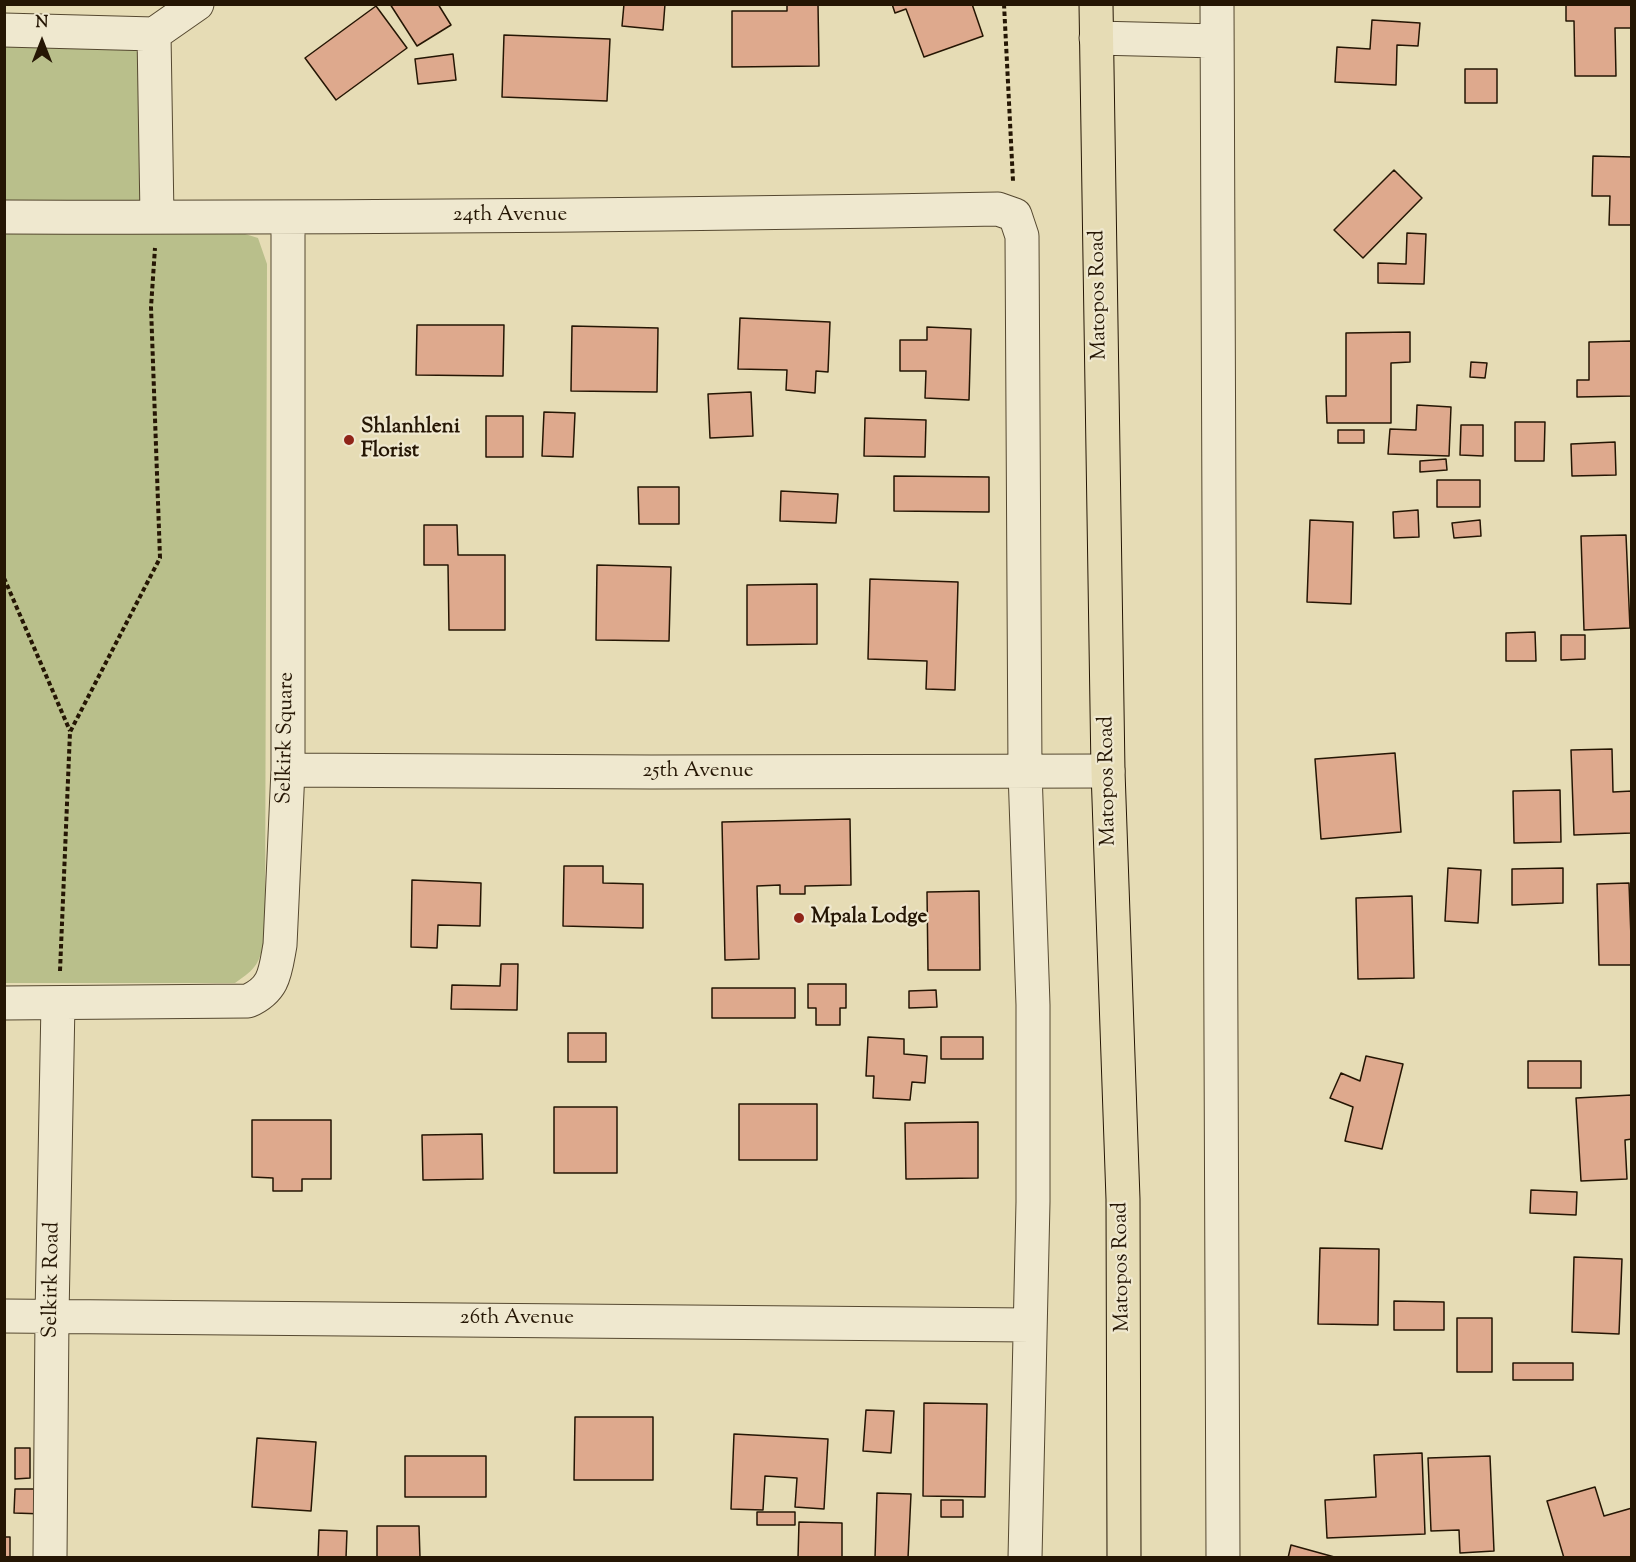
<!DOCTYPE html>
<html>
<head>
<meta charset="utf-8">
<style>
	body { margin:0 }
	#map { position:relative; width:1636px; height:1562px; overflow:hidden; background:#e6dcb5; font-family:"Sorts Mill Goudy",serif }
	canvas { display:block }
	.frame { position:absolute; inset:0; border:6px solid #251604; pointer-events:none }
	.north { position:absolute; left:12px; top:12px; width:60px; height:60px; -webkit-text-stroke:4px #efe8cf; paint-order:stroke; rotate:0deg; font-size:16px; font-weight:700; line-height:24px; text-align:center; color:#251604 }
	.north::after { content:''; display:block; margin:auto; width:21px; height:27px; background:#251604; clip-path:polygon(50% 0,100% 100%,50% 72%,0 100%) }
</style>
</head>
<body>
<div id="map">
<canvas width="1636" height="1562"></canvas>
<div class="frame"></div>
<div class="north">N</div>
</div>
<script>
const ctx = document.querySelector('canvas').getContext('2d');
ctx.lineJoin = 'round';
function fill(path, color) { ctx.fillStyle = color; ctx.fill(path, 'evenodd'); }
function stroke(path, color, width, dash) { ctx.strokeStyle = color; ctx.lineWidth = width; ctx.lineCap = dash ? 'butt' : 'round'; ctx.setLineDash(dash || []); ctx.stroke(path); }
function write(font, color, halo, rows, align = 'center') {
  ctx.font = font + ' "Sorts Mill Goudy",serif'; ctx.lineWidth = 4.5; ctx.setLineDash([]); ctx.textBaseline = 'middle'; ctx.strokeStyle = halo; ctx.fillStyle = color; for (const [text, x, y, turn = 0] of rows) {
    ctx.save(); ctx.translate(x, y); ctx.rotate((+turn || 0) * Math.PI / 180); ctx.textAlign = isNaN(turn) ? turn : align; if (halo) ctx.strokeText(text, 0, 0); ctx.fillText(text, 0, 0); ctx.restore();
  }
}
const green = new Path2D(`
	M5,43L144,45L142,204L5,202Z
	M5,231L245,234L258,238L267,264L265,938C259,964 257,968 235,983H5Z`);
const building = new Path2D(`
	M390,4H438L451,25L417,46Z
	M624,4H665L663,30L622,26Z
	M787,4H818L819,66L732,67V11H787Z
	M892,4H972L983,36L924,57L906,9L895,13Z
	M1566,4H1632V28H1615L1616,76H1575L1574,21H1566Z
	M376,6L407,48L336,100L305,58Z
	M1372,20L1420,23L1418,46L1397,45L1396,85L1335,82L1337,47L1370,49Z
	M504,35L610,39L607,101L502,97Z
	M453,54L456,80L418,84L415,59Z
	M1465,69H1497V103H1465Z
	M1593,156L1632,157V225H1609L1610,196H1592Z
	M1394,170L1422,198L1363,258L1334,230Z
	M1407,233L1426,234L1424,284L1378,283V263L1406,264Z
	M740,318L830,322L828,372L816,371L815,393L786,390L787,370L738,369Z
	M417,325H504L503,376L416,375Z
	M572,326L658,328L657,392L571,391Z
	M927,327L971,329L969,400L925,398L926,371H900V340H927Z
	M1410,332V362L1391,363V423H1327L1326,396H1346V333Z
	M1632,341V396L1577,397V380H1589V342Z
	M1471,362L1487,363L1485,378L1470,377Z
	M751,392L753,436L710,438L708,394Z
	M1417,405L1451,407L1449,456L1388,454L1390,429L1416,430Z
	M544,412L575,413L573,457L542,456Z
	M486,416H523V457H486Z
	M865,418L926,420L925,457L864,456Z
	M1515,422H1545L1544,461H1515Z
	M1461,425H1483V456L1460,455Z
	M1338,430H1364V443H1338Z
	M1615,442L1616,475L1572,476L1571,444Z
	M1446,459L1447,470L1420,472V461Z
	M894,476L989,477V512L894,511Z
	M1437,480H1480V507H1437Z
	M638,487H679V524H639Z
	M781,491L838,494L836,523L780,521Z
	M1418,510L1419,537L1394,538L1393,512Z
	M1310,520L1353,522L1351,604L1307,602Z
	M1480,520L1481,536L1454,538L1452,523Z
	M424,525H457L458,555H505V630H449L448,565H424Z
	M1626,535L1630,628L1584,630L1581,536Z
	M597,565L671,567L669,641L596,640Z
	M870,579L958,582L955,690L926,689L927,661L868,659Z
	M817,584V644L747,645V585Z
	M1535,632L1536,661H1506V633Z
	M1561,635H1585V659L1561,660Z
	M1612,749L1613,792L1632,791V833L1574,835L1571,750Z
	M1395,753L1401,832L1321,839L1315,759Z
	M1560,790L1561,842L1514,843L1513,791Z
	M850,819L851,885L805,886V894H780V885L757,886L759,959L725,960L722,822Z
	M564,866H603V883L643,884V928L563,926Z
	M1448,868L1481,870L1478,923L1445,921Z
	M1563,868V903L1512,905V869Z
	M412,880L481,883L480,926L438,925L437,948L411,947Z
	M1629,883L1632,965H1599L1597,884Z
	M979,891L980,970H928L927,892Z
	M1412,896L1414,978L1358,979L1356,898Z
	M501,964H518L517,1010L451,1009L452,985L500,986Z
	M808,984H846V1008H840V1025H816V1008H808Z
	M712,988H795V1018H712Z
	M936,990L937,1007L909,1008V991Z
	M568,1033H606V1062H568Z
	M868,1037L904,1039V1054L927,1056L925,1083L912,1082L910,1100L873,1098L874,1076H866Z
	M941,1037H983V1059H941Z
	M1366,1056L1403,1064L1382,1149L1345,1141L1353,1107L1330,1098L1341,1073L1360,1081Z
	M1528,1061H1581V1088H1528Z
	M1632,1095V1139L1625,1140L1627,1179L1581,1181L1576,1098Z
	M739,1104H817V1160H739Z
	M554,1107H617V1173H554Z
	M252,1120H331V1179H302V1191H273V1178L252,1177Z
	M978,1122V1178L906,1179L905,1123Z
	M482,1134L483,1179L423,1180L422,1135Z
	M1531,1190L1577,1192L1576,1215L1530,1213Z
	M1320,1248L1379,1249L1378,1325L1318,1324Z
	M1574,1257L1622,1259L1619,1334L1572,1332Z
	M1394,1301L1444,1302V1330H1394Z
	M1457,1318H1492V1372H1457Z
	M1513,1363H1573V1380H1513Z
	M924,1403L987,1404L985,1497L923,1496Z
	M866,1410L894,1411L891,1453L863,1451Z
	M575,1417H653V1480H574Z
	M734,1434L828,1439L824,1509L795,1507L797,1478L765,1476L763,1510L731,1509Z
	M257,1438L316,1442L311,1511L252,1507Z
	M15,1448H30V1478L15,1479Z
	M1422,1453L1425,1534L1327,1538L1325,1500L1376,1497L1374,1455Z
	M405,1456H486V1497H405Z
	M1490,1456L1494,1551L1460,1553L1459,1530L1431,1531L1428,1458Z
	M1595,1487L1604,1516L1632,1508V1558H1564L1547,1501Z
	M15,1489H44V1514L14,1513Z
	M877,1493L911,1494L908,1558H875Z
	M941,1500H963V1517H941Z
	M757,1512H795V1525H757Z
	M799,1522L842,1523V1558H798Z
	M377,1526H419L420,1558H377Z
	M319,1530L347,1531L346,1558H318Z
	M4,1537H10V1558H4Z
	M1291,1545L1338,1558H1288Z`);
const path = new Path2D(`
	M1004,4L1013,181
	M4,578L70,731
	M60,971L70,732L160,558L151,307L155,248`);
const minor = new Path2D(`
	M1217,4L1223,1558
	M4,30L154,34
	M1096,38L1217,41
	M4,217C336,218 667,215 998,209L1015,215L1022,236L1025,771L1033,1005V1202L1025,1558
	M157,217L154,34L197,4
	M288,770L651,772L1108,771
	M4,1003L248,1001C275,989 275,972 280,945L288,770V218
	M4,1316L1030,1325
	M50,1558L52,1316L58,1003`);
const major = new Path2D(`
	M1096,4L1108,771L1123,1199L1124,1558`);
const markers = [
	[349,440,6,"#8f2418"],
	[799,918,6,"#8f2418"]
];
const streetNames = [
	["24th Avenue",510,216],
	["Matopos Road",1100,295,-91],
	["Selkirk Square",287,738,-89],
	["25th Avenue",698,772],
	["Matopos Road",1109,781,-91],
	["Matopos Road",1123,1267,-91],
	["Selkirk Road",53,1280,-89],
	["26th Avenue",517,1319]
];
const poiNames = [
	["Shlanhleni",361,428],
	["Florist",361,452],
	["Mpala Lodge",811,918]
];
fill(green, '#b9bf8b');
fill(building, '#dea98d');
stroke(building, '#251604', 1.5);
stroke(minor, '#554830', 35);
stroke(major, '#251604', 35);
stroke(path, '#251604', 4, [4.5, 3]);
stroke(minor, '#efe8cf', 33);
stroke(major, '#e6dcb5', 33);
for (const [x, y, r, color] of markers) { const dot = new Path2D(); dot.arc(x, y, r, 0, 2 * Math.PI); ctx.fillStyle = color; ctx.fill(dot); stroke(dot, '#efe8cf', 2); }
write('21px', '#251604', '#efe8cf', streetNames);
write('bold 21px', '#251604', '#efe8cf', poiNames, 'left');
</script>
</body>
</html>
